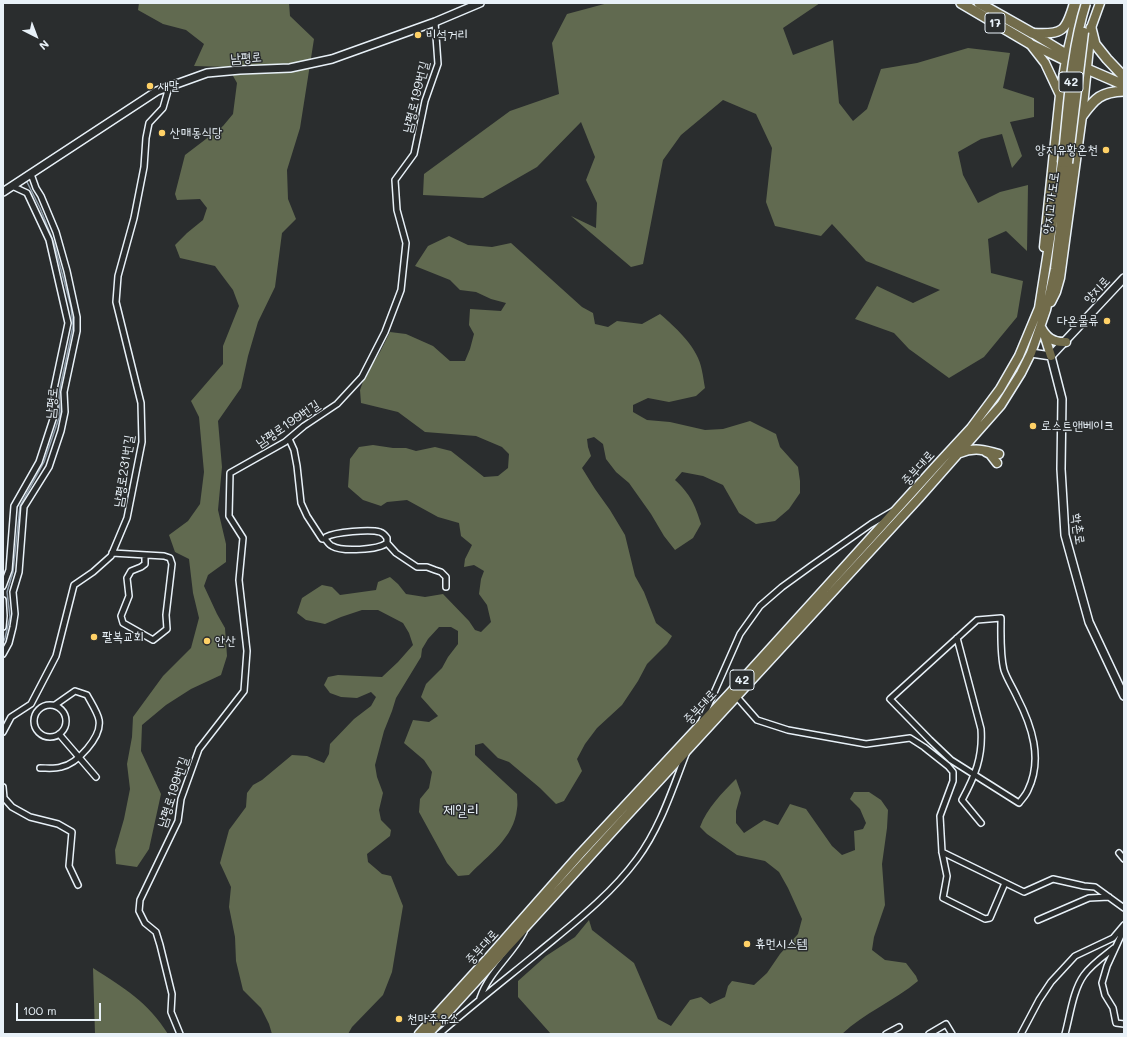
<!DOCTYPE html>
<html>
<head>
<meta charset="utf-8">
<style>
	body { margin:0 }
	#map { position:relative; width:1127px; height:1037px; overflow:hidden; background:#2a2d2e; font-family:Mali,sans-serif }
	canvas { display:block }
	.frame { position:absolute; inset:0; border:4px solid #e8f1f8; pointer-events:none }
	.north { position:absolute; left:16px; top:16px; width:40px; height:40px; -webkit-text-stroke:3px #2a2d2e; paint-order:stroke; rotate:138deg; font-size:11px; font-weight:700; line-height:16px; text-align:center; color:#e8f1f8 }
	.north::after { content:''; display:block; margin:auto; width:14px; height:18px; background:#e8f1f8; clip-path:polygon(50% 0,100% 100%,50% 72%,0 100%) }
	.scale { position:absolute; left:16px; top:1003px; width:85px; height:18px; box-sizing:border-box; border:2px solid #e8f1f8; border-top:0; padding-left:5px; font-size:12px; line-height:14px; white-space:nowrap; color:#e8f1f8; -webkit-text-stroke:3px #2a2d2e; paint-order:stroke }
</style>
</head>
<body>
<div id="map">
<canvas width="1127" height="1037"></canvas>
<div class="frame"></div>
<div class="north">N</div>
<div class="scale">100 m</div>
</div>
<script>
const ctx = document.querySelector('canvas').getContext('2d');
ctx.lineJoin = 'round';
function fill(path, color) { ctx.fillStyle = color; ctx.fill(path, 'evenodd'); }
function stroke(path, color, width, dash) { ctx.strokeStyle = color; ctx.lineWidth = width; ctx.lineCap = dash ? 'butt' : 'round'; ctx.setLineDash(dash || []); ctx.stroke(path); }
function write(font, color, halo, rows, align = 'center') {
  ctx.font = font + ' Mali,"Poor Story",sans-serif'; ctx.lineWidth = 3; ctx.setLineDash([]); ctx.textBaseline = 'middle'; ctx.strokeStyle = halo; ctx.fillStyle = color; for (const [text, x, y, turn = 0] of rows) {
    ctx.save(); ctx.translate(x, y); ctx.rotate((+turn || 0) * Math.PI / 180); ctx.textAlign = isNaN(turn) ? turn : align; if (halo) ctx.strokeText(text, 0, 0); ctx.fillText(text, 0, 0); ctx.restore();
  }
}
const green = new Path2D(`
	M139,3H289L290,16L314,39L300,128L287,170L288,199L296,219L282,233L275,287L258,322L248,356L241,388L218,421L222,467L218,510L226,544V562L208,575L204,586L217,614L225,628L227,656L221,675L191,689L166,705L142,725L141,751L161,794L149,849L137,867L116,864L115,850L124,819L130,789L127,764L132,737L133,717L163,676L191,648L199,618L193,593L189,559L175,552L169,535L188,521L200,504L204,472L199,417L191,401L223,364V346L239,306L233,290L215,266L180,258L175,245L187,233L203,220L207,208L200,199L177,200L175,194L185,155L223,126L233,114L237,83L228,67L194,66L204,44L186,30L163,24L138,10Z
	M608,3H820L783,28L793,55L833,40L839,103L853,121L867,109L881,69L917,63L968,48L1010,53L1003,88L1034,98V117L1010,122L1022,156L1012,168L1002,134L981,139L958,152L963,175L978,203L1000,192L1028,185L1027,251L1006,231L988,239L991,273L1023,281L1017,317L984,357L949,378L909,349L894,333L855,319L877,286L913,303L940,290L866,261L832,224L821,236L775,226L766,202L772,148L756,114L723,100L681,135L663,160L643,264L631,267L571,216L596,228L597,203L586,180L595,157L581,122L537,167L483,198L423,195L424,174L510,111L559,94L552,43L567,14Z
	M449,236L468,245L492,247L511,243L582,307L593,313L595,324L608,327L617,321L642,324L660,314C671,323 690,341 696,354C702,364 703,377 705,388L696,396L669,402L648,398L633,405V412L647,420L670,422L705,430L723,429L750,421L776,434L780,447L798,467L800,481V493L789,509L775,521L756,524L739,513L723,485L703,476L682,472L675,480C690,494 695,504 701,524L693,538L675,550L664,536L651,514L629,483L616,472L606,459L603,444L594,437L587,439L588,447L591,456L582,468L595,489L610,510L625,535L635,576L644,592L656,623L672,636L667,644L647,664L638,681L622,705L597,728L585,744L577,759L582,771L564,801L556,804L540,788L509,762L498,758L483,743L475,745V755L517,794C517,799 518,804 517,809C514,838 488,855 469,875L458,876L447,863L419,812L420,799L429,788L432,772L424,760L404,743L413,720L429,722L438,716L421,697L426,684L442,668L448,657L458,644V631L451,627H439L428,639L422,649L421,657L396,698L392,711L384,731L375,765L377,777L383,793L379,810L381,820L391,830L390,836L367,854L368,862L382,874L391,876L403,906L392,972L383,995L352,1027L348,1034H272L269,1024L261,1008L243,990L236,961L235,937L229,907L231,887L220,863L229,830L246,807L247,793L253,785L262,780L292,755L307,756L324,763L329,754L330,744L354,719L371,706L376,697L371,692L357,698L341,697L330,693L324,685L328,677L338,675L382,677L398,662L413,645L409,633L403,623L378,610H362L341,617L325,624L306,620L297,613L302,598L322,585L332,587L340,595L376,590L378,582L390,577L398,584L406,594L425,597L443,594L469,621L475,630L481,632L491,622L487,605L479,594L481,579L484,571L474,565L464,567L465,559L472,545L461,536L459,523L438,517L407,500L387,502L381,506L363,500L348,487L350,459L359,447L373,445L393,448H406L416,451L435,447L451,451L484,477L498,476L508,468L509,454L502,447L476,436L425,432L398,412L361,403L360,390L365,376L380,352L390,332L406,334L433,346L450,361H465L470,349L474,334L469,325L470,309L501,311L506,303L491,299L476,292L460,290L450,280L415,266L428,246Z
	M736,779L741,793L736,811V823L744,833L764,820L778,825L790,804L806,809L832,846L842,855L855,850L854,831L863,829L866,823L860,809L850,799L854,792H869L881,800L888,810L887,828L882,864L885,905L874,937L872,950L885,960L906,963L916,976L918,981C894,1001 864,1013 842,1034H551L518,997V981L546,956L575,937L589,920L592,930L634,963L658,1019L671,1026L690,1000L701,997L710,1004L725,997L728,986L732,981L754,985L767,973L780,954L798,934L802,919L788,888L779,872L765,861L737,855L707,834L700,827C707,808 722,793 736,779Z
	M93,968C124,988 148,1002 168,1034H95Z`);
const stream = new Path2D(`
	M3,643L5,638L10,617L7,592L13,572L20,506L44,462L60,415L59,393L73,326L71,307L54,243L40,208L26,180`);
const street = new Path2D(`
	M289,439L294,450L297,466L301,503L307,516L322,539H325C327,541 329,545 332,546C342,552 378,550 387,543V538C385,535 383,533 380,532C370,529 335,532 326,537L325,539
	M387,543L396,553L417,567H427L435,570L441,572L446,577V587
	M112,553L164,556L170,558L172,564L166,615L167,629L153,640L123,623L121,616L129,596L127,578L131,571L141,567L145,564V555
	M3,586L9,570L14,506L39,462L55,413L54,389L68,323L49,240L27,193L12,186
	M3,600L4,616L3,627
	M1001,618C1001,635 1000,654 1004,670C1007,679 1013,688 1017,697C1032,726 1043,759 1028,790C1026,795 1022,799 1019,803L951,760L930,740L890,699L977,620Z
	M957,638L981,729C983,757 975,776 962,800L981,823
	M3,654L9,643L13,627L15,614L13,592L19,572L24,507L49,467L61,431L65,412L64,392L77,331V317L67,271L56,232L41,196L36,188L31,174
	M736,696L757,720L788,730L866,744L910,738L924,747L948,766L953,772V781L940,816L942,852L947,876L943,898L985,919L990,918L1005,883
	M34 721a16 16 0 1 1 32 0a16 16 0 1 1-32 0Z
	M702,720L740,634L760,606L782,587L811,566L871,524L893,511
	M3,732L11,717L31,704L56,656L74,585L93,572L111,556L127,518L142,442L141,403L116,302L118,276L134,218L144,167L146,138L149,123L163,108L169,87
	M59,734L96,777
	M40,768C47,768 55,769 61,767C77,764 102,737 99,720C98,713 90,701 87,695L75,691L55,705
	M3,787L4,798L12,807L30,817L58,824L72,832L69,866L78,885
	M942,852L1024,892L1053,879L1084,886L1095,887L1124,908
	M1119,853L1124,859
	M1038,920L1089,898L1109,897
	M1124,929L1107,966L1102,983L1105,995L1113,1008L1116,1023L1124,1024
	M480,998C489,972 512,955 524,932
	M180,1034L171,1012L172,994L160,945L156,932L145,923L139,911L140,900L178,821L181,799L199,749L244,691L247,651L239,580L243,538L229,516L230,473L285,442L304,426L337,404L362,377L385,332L401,290L406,243L397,210L395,180L414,154L425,101L438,64L435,22
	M439,1034C470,1007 503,981 535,955C571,925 609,897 637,859C660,828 672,790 686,754
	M886,1034L899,1027
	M929,1034L946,1024L952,1034
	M1021,1034L1039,1000L1051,982L1075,956L1113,938L1124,925
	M1065,1034C1070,1016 1073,990 1084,975C1092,964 1104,956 1114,948`);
const secondary = new Path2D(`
	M3,192L157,91L207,73L240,70L290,68L332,59L435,22L480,3
	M1031,353L1051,356
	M1051,356L1062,399L1061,469L1065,535L1089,622L1124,696
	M1051,356L1124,278`);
const primary = new Path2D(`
	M1032,33L1070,56
	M1033,33C1063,35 1066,31 1074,3
	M1029,43L1070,63
	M1031,45L1045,63L1060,95
	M1044,247L1060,95L1067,54L1079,3
	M1051,302L1056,292L1060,278L1082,116L1091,28L1100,3
	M1041,327C1046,337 1053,343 1066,342
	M1044,334L1051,356
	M986,452L990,454L997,463
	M960,453C974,447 985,450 999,454
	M419,1034L489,957L580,854L730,693L935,467L971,428L1000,389L1019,356L1039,308L1062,163
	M428,1034L621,822L919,498L1001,405L1021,373L1031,353L1046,310L1055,269L1068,163`);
const highway = new Path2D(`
	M961,3L1029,43
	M979,3L1032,33
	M1091,28L1095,44L1107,59L1124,77
	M1087,69L1124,85
	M1082,116C1095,98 1101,92 1124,91`);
const primaryBridge = new Path2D(`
	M1062,163C1068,111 1070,53 1086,3
	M1068,163L1084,32`);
const markers = [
	[418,35,4,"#ffd166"],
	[150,86,4,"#ffd166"],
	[162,133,4,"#ffd166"],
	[1106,150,4,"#ffd166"],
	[1107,321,4,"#ffd166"],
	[1033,426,4,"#ffd166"],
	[94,637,4,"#ffd166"],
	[207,641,4,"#ffd166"],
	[747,944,4,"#ffd166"],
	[399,1019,4,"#ffd166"]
];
const shields = [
	[995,23,20],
	[1071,82,24],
	[742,680,24]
];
const shieldNames = [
	["17",995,23],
	["42",1071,82],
	["42",742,680]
];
const poiNames = [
	["비석거리",426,35],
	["새말",158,86],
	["산매동식당",170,133],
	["양지유황온천",1098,150,"right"],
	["다온물류",1099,321,"right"],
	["로스트앤베이크",1041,426],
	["팔복교회",102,637],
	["안산",215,641],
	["휴먼시스템",755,944],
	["천마주유소",407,1019]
];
const streetNames = [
	["남평로",246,58,-4],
	["남평로199번길",416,97,-76],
	["양지고가도로",1051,203,-83],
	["양지로",1097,290,-47],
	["남평로",52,403,-85],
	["남평로199번길",288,424,-34],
	["중부대로",918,468,-48],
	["남평로231번길",124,471,-81],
	["학촌로",1078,529,82],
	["중부대로",700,707,-47],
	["남평로199번길",173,792,-72],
	["중부대로",482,947,-48]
];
const quarterNames = [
	["제일리",461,810]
];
fill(green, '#616a50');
stroke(stream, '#8f9daa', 1.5);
stroke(street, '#e8f1f8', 8);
stroke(secondary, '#e8f1f8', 10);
stroke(primary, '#e8f1f8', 11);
stroke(highway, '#e8f1f8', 12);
stroke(street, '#2a2d2e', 5);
stroke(secondary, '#2a2d2e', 7);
stroke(primary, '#726c4b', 8);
stroke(highway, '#726c4b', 9);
stroke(primaryBridge, '#e8f1f8', 11, []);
stroke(primaryBridge, '#726c4b', 8);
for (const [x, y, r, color] of markers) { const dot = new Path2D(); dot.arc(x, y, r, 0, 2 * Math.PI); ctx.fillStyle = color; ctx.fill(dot); stroke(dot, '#2a2d2e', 1.5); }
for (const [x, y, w] of shields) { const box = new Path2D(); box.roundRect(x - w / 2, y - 10, w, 20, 3); ctx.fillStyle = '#2a2d2e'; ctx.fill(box); stroke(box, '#e8f1f8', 1); }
write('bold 12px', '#e8f1f8', null, shieldNames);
write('13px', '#e8f1f8', '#2a2d2e', poiNames, 'left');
write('13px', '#e8f1f8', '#2a2d2e', streetNames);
write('15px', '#e8f1f8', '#2a2d2e', quarterNames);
</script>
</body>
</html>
